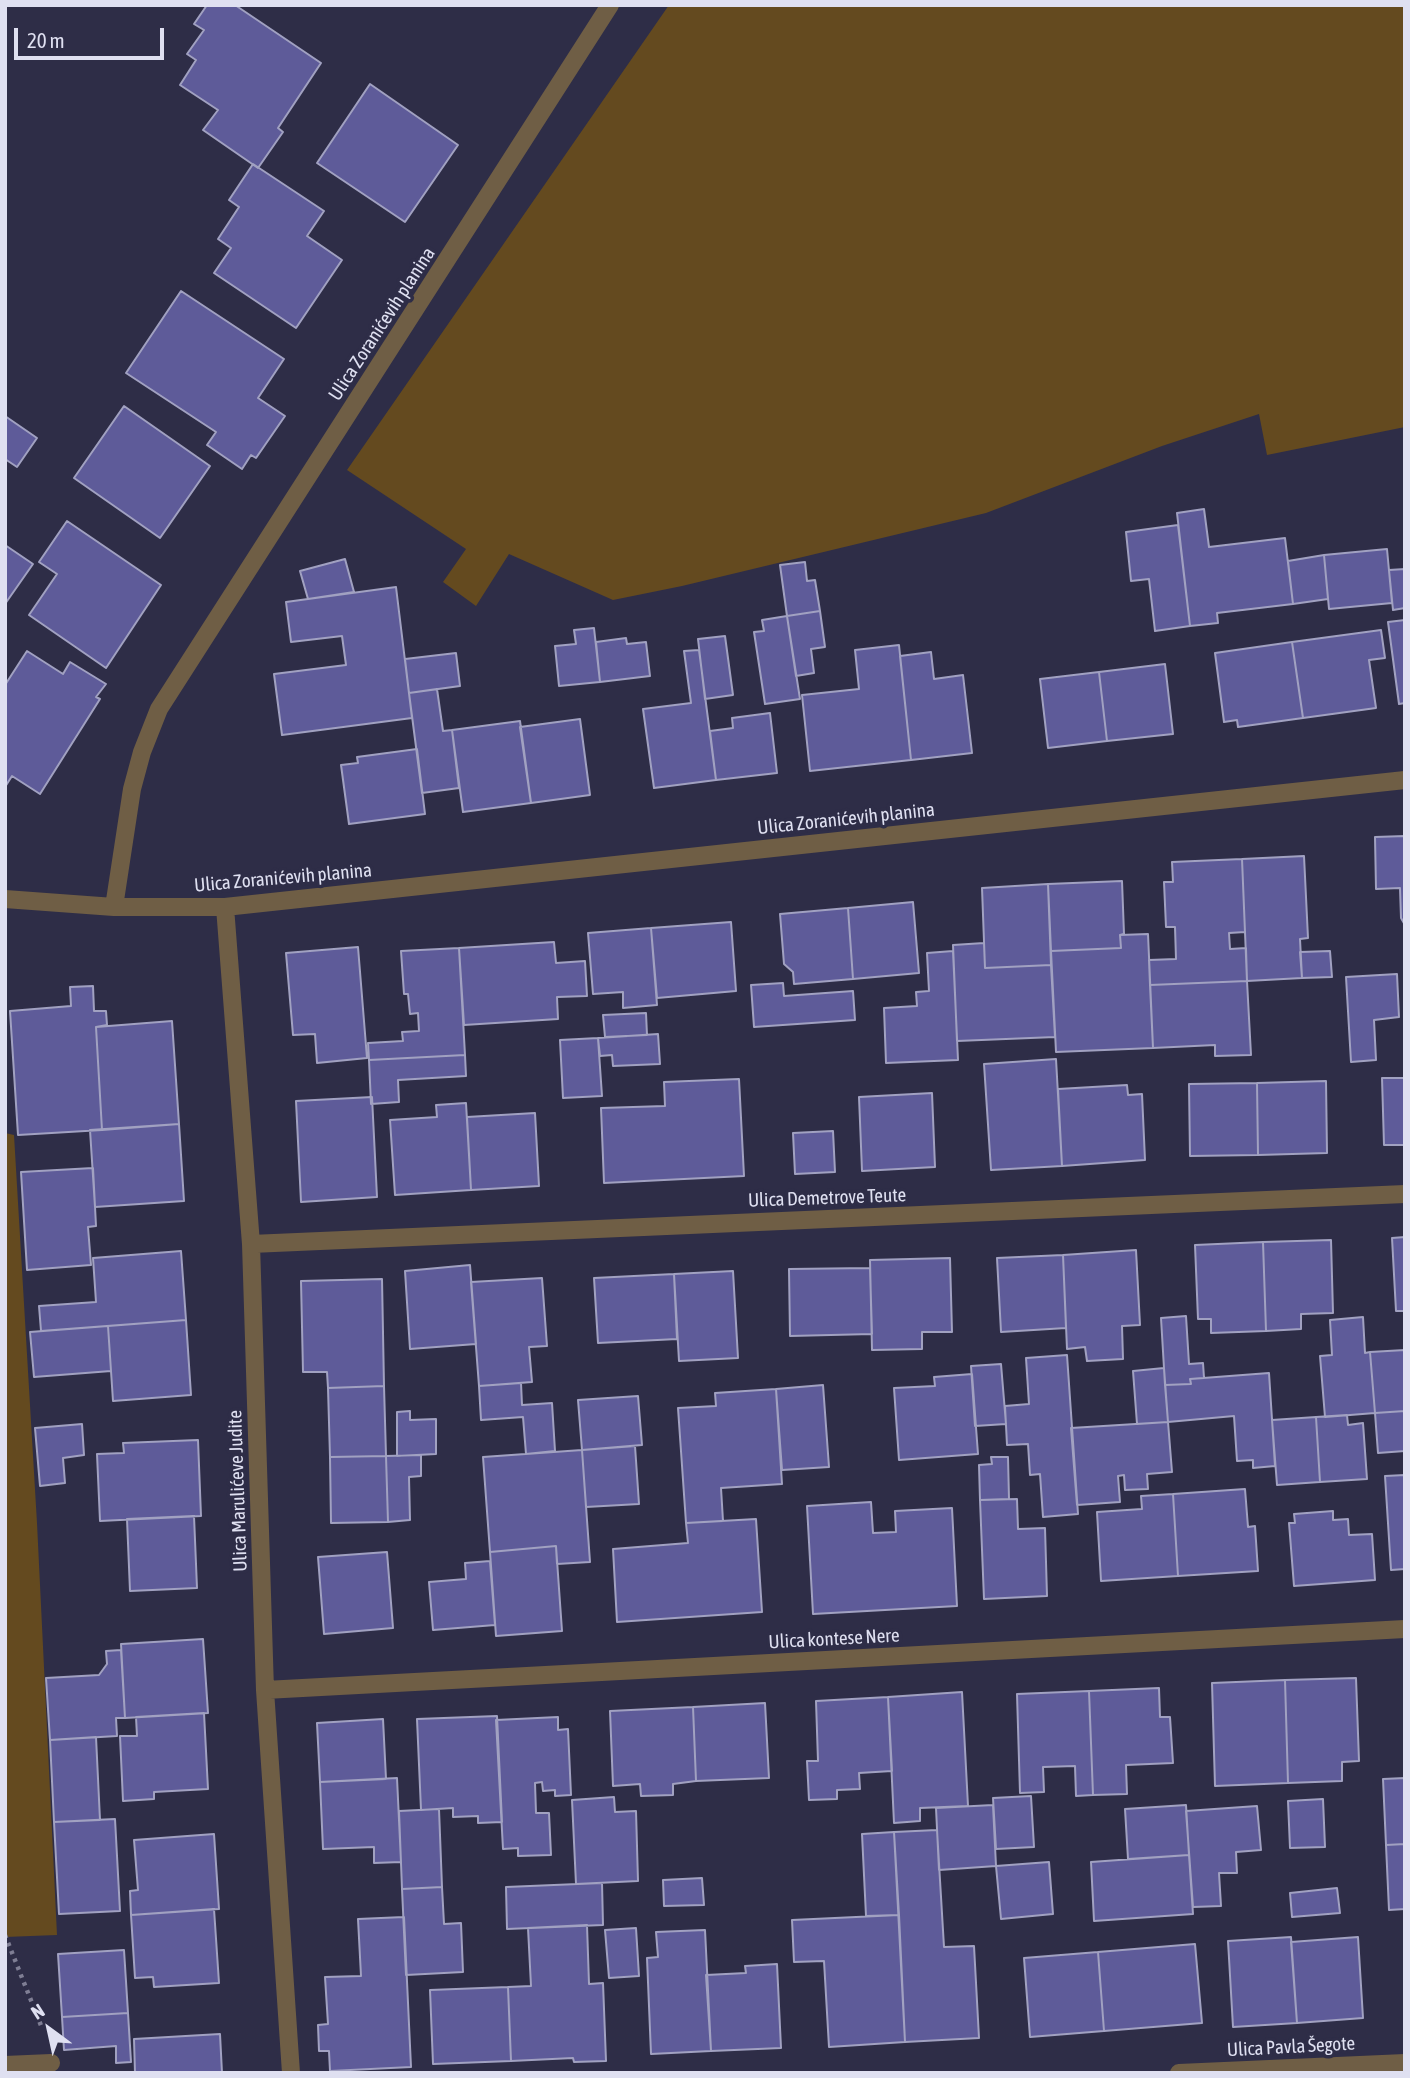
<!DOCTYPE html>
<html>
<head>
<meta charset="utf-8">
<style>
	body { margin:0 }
	#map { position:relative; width:1410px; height:2078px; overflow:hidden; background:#2e2d47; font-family:"Asap Condensed",sans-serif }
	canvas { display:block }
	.frame { position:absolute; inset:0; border:7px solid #dfe0f1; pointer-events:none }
	.north { position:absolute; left:14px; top:1994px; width:70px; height:70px; -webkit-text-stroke:5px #2e2d47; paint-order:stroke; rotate:327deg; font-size:19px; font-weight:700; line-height:28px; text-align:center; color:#dfe0f1 }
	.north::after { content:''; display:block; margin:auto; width:24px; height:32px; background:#dfe0f1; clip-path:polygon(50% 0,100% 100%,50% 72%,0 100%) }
	.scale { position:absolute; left:14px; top:28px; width:150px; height:32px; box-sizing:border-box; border:4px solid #dfe0f1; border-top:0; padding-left:9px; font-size:21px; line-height:24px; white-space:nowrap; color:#dfe0f1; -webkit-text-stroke:5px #2e2d47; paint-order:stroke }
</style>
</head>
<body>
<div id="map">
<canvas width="1410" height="2078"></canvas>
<div class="frame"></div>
<div class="north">N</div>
<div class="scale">20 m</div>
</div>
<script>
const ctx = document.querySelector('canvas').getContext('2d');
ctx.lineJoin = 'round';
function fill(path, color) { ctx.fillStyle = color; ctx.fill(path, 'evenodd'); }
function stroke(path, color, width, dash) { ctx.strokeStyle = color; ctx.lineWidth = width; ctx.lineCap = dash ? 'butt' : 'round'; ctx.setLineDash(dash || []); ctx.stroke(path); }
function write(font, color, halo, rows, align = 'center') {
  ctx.font = font + ' "Asap Condensed",sans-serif'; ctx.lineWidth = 7; ctx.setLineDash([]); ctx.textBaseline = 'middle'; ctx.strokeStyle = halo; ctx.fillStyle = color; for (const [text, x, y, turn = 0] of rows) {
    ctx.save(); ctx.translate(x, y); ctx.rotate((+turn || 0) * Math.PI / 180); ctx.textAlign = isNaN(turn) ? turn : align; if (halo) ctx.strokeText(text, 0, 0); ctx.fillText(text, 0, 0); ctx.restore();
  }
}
const green = new Path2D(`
	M669,5H1405V427L1267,455L1259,414L1162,446L986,513L682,586L613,600L509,554L476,606L443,582L466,549L347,470Z
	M5,1133L14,1135L37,1523L57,1935L5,1937Z`);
const building = new Path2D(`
	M207,5H235L321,63L278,128L283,132L258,168L203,130L218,110L180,85L196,60L187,54L204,30L194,24Z
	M370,84L458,145L405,222L317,163Z
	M253,164L324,211L307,236L342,260L296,328L214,273L231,248L218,239L239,207L229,200Z
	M181,291L284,359L258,398L285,416L256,458L251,455L242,469L207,445L216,432L126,373Z
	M124,406L210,466L160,538L74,478Z
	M5,416L37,438L17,467L5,459Z
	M1204,509L1209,547L1285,538L1293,604L1217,613L1218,623L1190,626L1177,513Z
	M67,521L161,585L106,668L29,615L57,574L39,562Z
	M1178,525L1190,626L1155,631L1149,579L1131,581L1126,532Z
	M5,545L33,564L5,604Z
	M1387,549L1392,603L1329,609L1324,555Z
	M1324,555L1328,599L1293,604L1288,561Z
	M345,559L354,592L308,599L300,571Z
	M805,562L807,581L815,580L820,611L787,616L780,565Z
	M1405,569V608L1393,610L1389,570Z
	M396,587L412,718L282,735L274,674L346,665L342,636L291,642L286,602Z
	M820,611L825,647L811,649L814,673L796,676L787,616Z
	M787,616L800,699L765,704L754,632L764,631L762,620Z
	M1405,620V703L1399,704L1388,622Z
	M594,628L600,682L559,686L555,646L576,644L574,630Z
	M1381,630L1385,658L1369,660L1376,708L1303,718L1292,642Z
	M725,636L733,695L705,699L698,639Z
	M626,638L627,644L646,642L650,676L600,682L596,642Z
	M1292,642L1303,718L1238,727L1237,720L1224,722L1215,653Z
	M899,645L911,760L810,771L802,695L859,689L855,650Z
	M699,650L716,780L654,788L643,709L691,703L684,651Z
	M27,651L63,674L70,662L106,684L96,697L100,699L40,794L12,776L5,787V685Z
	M931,652L934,679L963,675L972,753L911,760L900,656Z
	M456,653L460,686L409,693L405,659Z
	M1165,664L1173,734L1107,741L1099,672Z
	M1099,672L1107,741L1048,748L1040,679Z
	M437,689L443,731L452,730L459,788L422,793L409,693Z
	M770,713L777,773L716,780L710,731L733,728L732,718Z
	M580,719L590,795L531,803L520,727Z
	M520,721L531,803L463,812L452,730Z
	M417,749L425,814L349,824L341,765L358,763L357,757Z
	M1405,836V925L1401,918L1400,888L1376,889L1375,837Z
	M1304,856L1308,938L1300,939L1302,978L1247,981L1242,859Z
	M1242,859L1245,932L1229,933L1230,949L1246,948L1247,981L1150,985L1149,960L1176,959L1175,927H1166L1164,882H1173L1172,862Z
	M1122,881L1124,934L1120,935L1121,948L1051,951L1048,884Z
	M1048,884L1051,965L985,968L982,888Z
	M913,902L919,973L853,979L848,908Z
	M848,908L853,979L794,984L793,972L784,964L780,914Z
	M731,922L736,991L657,998L651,928Z
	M651,928L657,1005L623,1008V992L593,994L588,933Z
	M1148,934L1153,1048L1056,1052L1051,951L1121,948L1120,935Z
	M554,942L556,963L585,961L587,996L557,997L558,1019L464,1025L459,948Z
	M984,943L985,968L1051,965L1055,1037L957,1041L953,945Z
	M358,947L367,1058L317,1063L315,1034L293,1035L286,953Z
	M459,948L465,1055L369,1060L368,1043L403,1041L402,1032L419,1031L418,1013L410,1014L408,994H404L401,951Z
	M953,951L958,1060L886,1063L884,1008L917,1006L916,992L929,991L927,953Z
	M1330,951L1332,977L1302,978L1300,952Z
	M1397,974L1399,1017L1374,1020L1376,1060L1351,1062L1346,977Z
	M1247,981L1251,1055L1215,1056V1045L1153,1048L1150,985Z
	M783,983L784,996L853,991L855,1020L754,1027L751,985Z
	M93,986L94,1011H106L107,1025L96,1027L102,1130L18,1135L10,1011L71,1006L70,987Z
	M646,1013L647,1035L605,1037L603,1015Z
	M172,1021L179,1124L102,1130L96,1027Z
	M658,1034L660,1064L613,1066L612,1055L600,1056L598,1038Z
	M598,1038L602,1096L563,1098L560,1040Z
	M465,1055L466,1076L398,1080L399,1102L371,1104L369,1060Z
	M1056,1059L1062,1166L991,1170L984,1064Z
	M1382,1078H1405V1145H1384Z
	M739,1079L744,1176L604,1183L601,1108L665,1106L664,1082Z
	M1326,1081L1327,1153L1258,1155L1257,1083Z
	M1257,1083L1258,1155L1190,1156L1189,1084Z
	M1127,1085L1128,1095L1142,1094L1145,1160L1062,1166L1058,1089Z
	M932,1093L935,1167L862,1171L859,1097Z
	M372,1097L377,1197L301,1202L296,1101Z
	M466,1103L471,1190L395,1195L390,1120L437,1117L436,1105Z
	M535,1113L539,1186L471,1190L467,1117Z
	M179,1124L184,1201L95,1207L90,1130Z
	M833,1131L835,1172L795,1174L793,1133Z
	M93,1168L96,1226L88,1227L91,1265L27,1270L21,1172Z
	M1405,1237V1311H1396L1392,1238Z
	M1331,1240L1333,1313L1301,1314V1329L1266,1331L1263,1242Z
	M1263,1242L1266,1331L1211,1333V1319H1198L1195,1245Z
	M1136,1250L1140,1325L1122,1326L1123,1359L1087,1361L1085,1347L1067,1349L1063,1255Z
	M181,1251L186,1320L41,1331L39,1306L96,1302L93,1258Z
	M1063,1255L1066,1328L1001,1332L997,1258Z
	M950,1258L952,1332H922V1349L872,1350L870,1260Z
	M470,1265L476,1344L410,1349L405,1271Z
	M870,1268L872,1334L790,1336L789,1269Z
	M733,1271L738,1358L679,1361L674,1274Z
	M674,1274L677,1339L598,1343L594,1278Z
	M542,1278L547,1346L529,1347L532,1382L479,1386L471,1282Z
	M382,1279L384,1386L328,1388L327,1372H303L301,1281Z
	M1186,1316L1189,1364L1203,1363L1204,1378L1190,1379L1191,1384L1165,1385L1161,1318Z
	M1363,1317L1365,1353L1370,1352L1375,1413L1325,1417L1320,1356L1332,1355L1330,1320Z
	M186,1320L191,1395L113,1401L108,1326Z
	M108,1326L111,1371L34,1377L30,1332Z
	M1405,1350V1411L1375,1413L1370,1352Z
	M1067,1355L1078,1514L1043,1517L1040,1474L1030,1475L1028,1444L1007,1445L1005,1406L1029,1404L1026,1358Z
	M1001,1364L1006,1424L975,1426L971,1366Z
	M1164,1368L1168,1422L1137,1424L1133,1371Z
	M1269,1373L1275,1466L1253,1468V1460L1237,1461L1234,1416L1168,1422L1165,1385L1191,1384L1190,1379Z
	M972,1374L978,1454L899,1460L894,1388L935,1386L934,1377Z
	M521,1383L522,1405L552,1403L555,1451L526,1454L523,1417L481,1420L479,1386Z
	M823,1385L829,1467L782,1470L776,1389Z
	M384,1386L386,1456L330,1457L328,1388Z
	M776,1389L782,1484L721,1488L723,1521L686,1523L678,1408L716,1406L715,1393Z
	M638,1396L642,1445L582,1450L578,1400Z
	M410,1411V1420L436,1419V1454L397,1456V1412Z
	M1405,1411V1451L1378,1453L1375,1413Z
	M1347,1415L1348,1425L1363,1423L1367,1479L1320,1482L1316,1417Z
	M1316,1417L1320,1482L1277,1485L1272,1420Z
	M1168,1422L1172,1472L1147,1474L1148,1489L1125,1490L1124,1475L1118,1476L1120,1502L1077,1505L1071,1428Z
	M82,1424L84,1455L63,1458L65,1483L40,1486L35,1428Z
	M198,1440L201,1516L100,1521L97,1454L124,1453L123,1443Z
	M635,1446L639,1504L586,1507L582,1450Z
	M582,1450L590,1562L557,1564L556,1546L490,1552L483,1457Z
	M421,1455V1476L409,1477L410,1520L388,1522L386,1456Z
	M386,1456L388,1522L331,1523L330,1457Z
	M991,1457H1008L1009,1499L980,1500L979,1465L992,1464Z
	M1405,1475V1569L1391,1570L1385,1476Z
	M1245,1489L1248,1527L1255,1526L1258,1571L1178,1576L1173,1494Z
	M1173,1494L1178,1576L1101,1581L1097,1512L1142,1509L1141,1496Z
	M1017,1499L1018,1529L1045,1528L1047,1596L984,1599L980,1500Z
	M871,1502L873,1533L896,1532L895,1511L952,1508L957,1606L813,1614L807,1506Z
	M1333,1511V1520L1348,1519L1349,1535L1372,1534L1375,1580L1294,1586L1289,1523H1295L1294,1514Z
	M194,1516L197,1588L130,1591L127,1519Z
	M756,1519L762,1612L617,1622L613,1549L688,1543L686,1523Z
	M556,1546L562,1631L496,1636L490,1552Z
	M387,1552L393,1628L324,1634L318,1557Z
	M490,1561L495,1625L433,1630L429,1582L466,1579L465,1563Z
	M203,1639L208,1713L125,1718L121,1644Z
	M121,1650L125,1718H116L117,1736L50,1740L46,1678L99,1675L107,1664L106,1651Z
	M1356,1678L1359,1761L1342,1762V1781L1288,1783L1285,1680Z
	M1285,1680L1288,1783L1215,1786L1212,1683Z
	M1159,1688L1160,1717H1170L1173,1763L1126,1765L1127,1794L1093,1795L1089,1691Z
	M1089,1691L1093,1795L1076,1796L1075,1766L1043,1767L1044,1792L1020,1793L1017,1694Z
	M962,1692L968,1806L920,1808V1821L894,1823L888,1697Z
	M888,1697L892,1771L859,1773L860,1789L837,1790V1799L809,1800L807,1761H818L816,1701Z
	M765,1703L769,1778L696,1781L693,1707Z
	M693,1707L696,1781L673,1784V1795L641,1796L640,1784L613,1786L610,1711Z
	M204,1713L208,1789L154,1792V1799L123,1801L120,1736H137L136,1717Z
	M497,1716L502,1822L478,1823V1816L453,1817V1808L421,1810L417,1719Z
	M558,1717V1730L568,1729L571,1795L555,1796V1790L543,1791L542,1782L535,1783L536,1813H549L551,1855L518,1856V1848L503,1849L496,1720Z
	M383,1719L386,1779L320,1782L317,1723Z
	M96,1737L100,1820L54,1822L50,1740Z
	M397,1778L401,1862L374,1863V1847L323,1849L320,1782Z
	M1405,1778V1844L1386,1845L1383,1779Z
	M1031,1796L1034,1847L996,1849L993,1798Z
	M614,1797L615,1812L636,1811L638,1881L576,1884L572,1800Z
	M1323,1799L1325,1847L1290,1848L1288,1801Z
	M993,1805L996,1866L939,1870L936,1808Z
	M1186,1805L1189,1855L1128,1859L1125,1809Z
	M1257,1806L1261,1850L1236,1852L1237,1873H1219L1221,1906L1193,1907L1186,1811Z
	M439,1809L442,1887L402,1889L399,1811Z
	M115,1819L120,1911L59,1914L54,1822Z
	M937,1830L944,1947L974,1946L979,2038L905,2042L894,1832Z
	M894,1832L899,1915L866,1916L862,1834Z
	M214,1834L219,1909L131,1915L130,1891L138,1890L134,1840Z
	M1405,1844V1909L1389,1910L1386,1845Z
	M1189,1855L1193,1914L1094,1921L1091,1862Z
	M1049,1862L1053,1914L1001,1919L996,1866Z
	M702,1878L704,1905L664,1906L663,1880Z
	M602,1883L603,1925L507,1929L506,1887Z
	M442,1887L444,1924L461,1923L463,1972L406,1975L402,1889Z
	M1337,1888L1340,1913L1292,1917L1290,1893Z
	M214,1909L219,1983L154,1987L153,1977L135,1978L131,1915Z
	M899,1915L905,2042L829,2047L824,1961L794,1962L792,1920Z
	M404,1917L411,2067L330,2071L329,2051H319L318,2025L328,2024L325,1977L361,1976L358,1919Z
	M587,1925L589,1984L603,1983L606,2061L574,2062L573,2058L511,2061L508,1987L531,1986L528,1928Z
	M636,1928L639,1976L609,1978L605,1930Z
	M705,1930L711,2051L651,2054L647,1958L658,1957L656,1932Z
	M1291,1937L1297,2023L1233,2027L1228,1941Z
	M1358,1937L1363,2018L1297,2023L1291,1942Z
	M1195,1944L1202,2023L1104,2031L1098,1952Z
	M124,1950L128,2013L62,2017L58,1954Z
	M1098,1952L1104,2031L1030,2037L1024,1958Z
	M777,1964L781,2048L711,2051L706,1975L746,1973L745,1966Z
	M508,1987L511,2061L433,2064L430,1990Z
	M128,2013L131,2062L116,2063V2046L64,2050L62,2017Z
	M220,2034L222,2073H135L134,2039Z`);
const path = new Path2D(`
	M5,1935L42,2028`);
const minor = new Path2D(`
	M5,899L114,907H225L1405,780
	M114,907L132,789L142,752L159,709L610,5
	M225,907L251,1244L265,1690L291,2073
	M251,1244L1405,1194
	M265,1690L1405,1629
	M5,2065L51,2063
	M1179,2073L1405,2063`);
const streetNames = [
	["Ulica Zoranićevih planina",382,324,-57],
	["Ulica Zoranićevih planina",846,819,-6],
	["Ulica Zoranićevih planina",283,878,-5],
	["Ulica Demetrove Teute",827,1198,-2],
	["Ulica Marulićeve Judite",238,1491,-92],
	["Ulica kontese Nere",834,1639,-3],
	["Ulica Pavla Šegote",1291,2047,-3]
];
fill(green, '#644a1f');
fill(building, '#5e5b99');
stroke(building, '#a1a1c1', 2);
stroke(path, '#7f7e94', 4.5, [3.5, 5]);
stroke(minor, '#6f5e45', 18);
write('19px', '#dfe0f1', '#2e2d47', streetNames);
</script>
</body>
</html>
